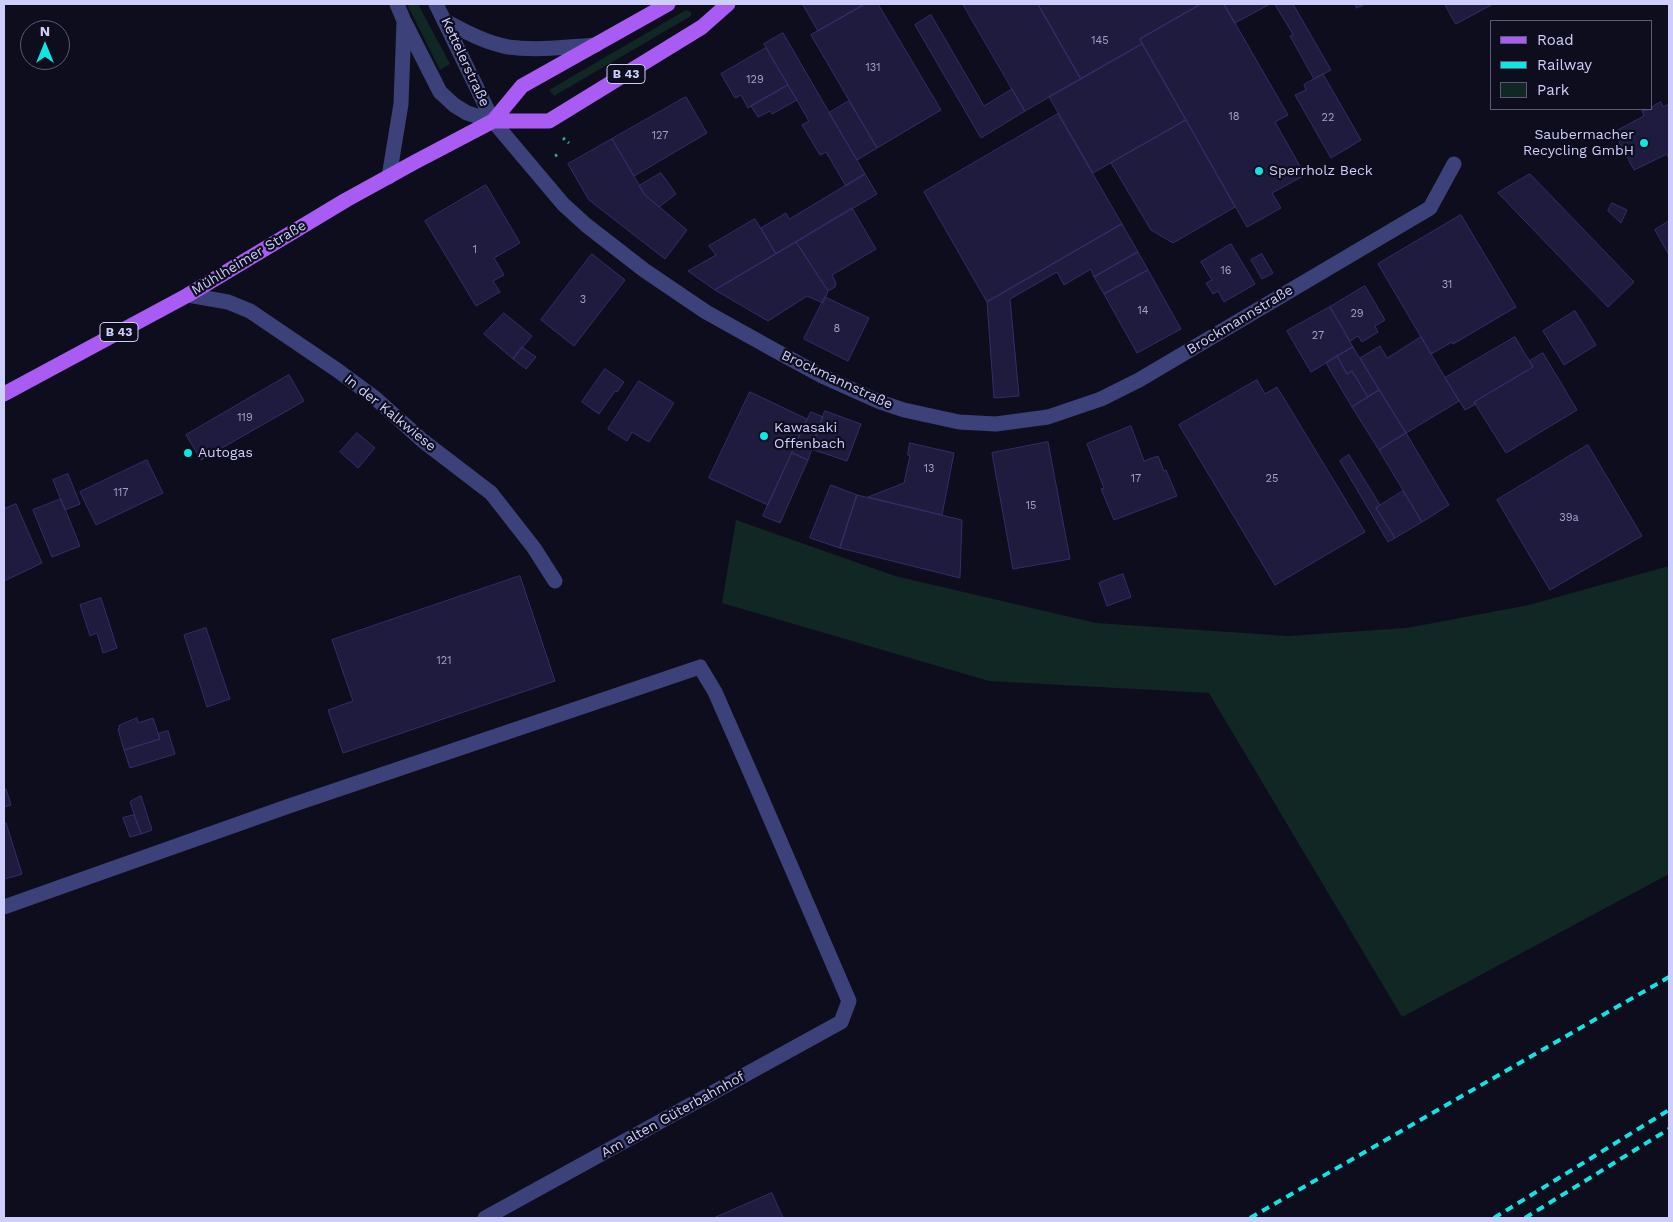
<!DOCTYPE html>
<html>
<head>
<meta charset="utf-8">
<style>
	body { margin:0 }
	#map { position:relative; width:1673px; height:1222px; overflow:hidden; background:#0e0d1e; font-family:"Work Sans",sans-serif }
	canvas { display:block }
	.frame { position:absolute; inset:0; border:5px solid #cecefc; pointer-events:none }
	.legend { position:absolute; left:1490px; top:20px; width:162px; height:90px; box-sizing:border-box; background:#0e0d1e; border:1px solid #5b5a77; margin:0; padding:6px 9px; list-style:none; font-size:15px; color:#cecefc }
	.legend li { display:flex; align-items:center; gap:10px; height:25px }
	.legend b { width:25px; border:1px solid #5b5a77 }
	.north { position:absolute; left:20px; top:20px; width:50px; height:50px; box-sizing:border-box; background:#0e0d1e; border:1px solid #5b5a77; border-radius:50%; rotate:0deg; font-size:14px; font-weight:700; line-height:20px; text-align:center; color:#cecefc }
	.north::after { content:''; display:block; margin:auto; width:18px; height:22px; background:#0fe6e2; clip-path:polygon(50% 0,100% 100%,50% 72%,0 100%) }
</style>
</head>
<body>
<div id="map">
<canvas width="1673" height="1222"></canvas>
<div class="frame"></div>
<ul class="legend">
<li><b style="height:6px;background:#a95cf4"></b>Road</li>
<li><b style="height:6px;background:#0fe6e2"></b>Railway</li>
<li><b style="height:14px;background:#112724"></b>Park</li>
</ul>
<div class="north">N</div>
</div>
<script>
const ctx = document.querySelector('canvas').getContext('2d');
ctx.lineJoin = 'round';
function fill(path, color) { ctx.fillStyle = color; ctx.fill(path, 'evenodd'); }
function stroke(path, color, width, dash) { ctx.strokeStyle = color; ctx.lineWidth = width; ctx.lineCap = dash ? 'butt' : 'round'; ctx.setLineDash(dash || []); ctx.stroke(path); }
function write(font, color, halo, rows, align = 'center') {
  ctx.font = font + ' "Work Sans",sans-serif'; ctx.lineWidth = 4.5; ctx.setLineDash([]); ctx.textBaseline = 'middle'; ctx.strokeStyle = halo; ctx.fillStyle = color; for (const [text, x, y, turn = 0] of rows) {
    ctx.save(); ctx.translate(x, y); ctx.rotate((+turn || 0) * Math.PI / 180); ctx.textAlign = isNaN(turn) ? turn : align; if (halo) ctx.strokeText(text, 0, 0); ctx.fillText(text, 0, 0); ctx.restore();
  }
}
const green = new Path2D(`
	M407,4H418L450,64L440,70Z
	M686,10L691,12V16L554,96L549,90Z
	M736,520L895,576L1096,623L1288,636L1407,628L1529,605L1669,566V874L1402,1017L1209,693L989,681L722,603Z`);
const building = new Path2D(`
	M805,4H865L818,31L803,5Z
	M865,4H878L941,110L877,148L811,35Z
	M963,4H1038L1081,79L1025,111Z
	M1038,4H1201L1140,39L1142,44L1081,79Z
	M1201,4H1224L1288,115L1275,122L1305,175L1272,193L1281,208L1247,227L1140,39Z
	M1224,4H1270L1235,23Z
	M1275,4H1293L1331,70L1314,79L1290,36L1293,35Z
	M1355,4H1365L1357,8Z
	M1445,4H1493L1456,24Z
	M931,15L984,106L1012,89L1025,111L981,138L915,25Z
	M783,33L865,174L846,186L826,152L820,155L802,125L809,121L764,44Z
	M1142,44L1186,120L1093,173L1049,97Z
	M766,48L788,85L748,108L741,95L735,98L721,74Z
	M1323,74L1361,140L1331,158L1295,95L1306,90L1304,85Z
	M788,85L797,100L772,114L770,111L758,117L751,106Z
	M686,97L707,133L634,176L612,139Z
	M849,101L877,148L857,160L829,113Z
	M1661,102L1663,107L1669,104V159L1667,154L1634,170L1614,132L1644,116L1642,111L1652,109V107Z
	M1058,114L1122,224L987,302L924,192Z
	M1186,120L1235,207L1173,243L1151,230L1111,163Z
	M612,139L645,195L687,230L665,259L589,200L568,164Z
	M661,173L676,194L659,207L645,195L639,186Z
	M865,174L877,194L776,254L761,228L786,213L789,219Z
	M1530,174L1634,282L1608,307L1498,193Z
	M486,185L520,243L494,258L504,275L493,281L500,292L476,306L425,221Z
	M1612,203L1627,210L1621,223L1608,211Z
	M852,208L876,249L832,275L836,283L835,287L828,291L796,242Z
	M1461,215L1516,307L1453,344L1452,342L1431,354L1378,264Z
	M755,219L776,254L715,290L688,271L716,255L709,246Z
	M1669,221V255L1655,230Z
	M1122,224L1138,252L1094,277L1091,269L1064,285L1057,272L1010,299L1019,396L994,398L987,302Z
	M796,242L828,291L823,303L807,296L768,321L715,290Z
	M1231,244L1255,284L1224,302L1218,291L1213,294L1206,283L1212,280L1201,262Z
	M1138,252L1148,270L1104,294L1094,277Z
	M592,254L625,280L574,346L541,320Z
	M1262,254L1273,273L1262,279L1251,260Z
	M1148,270L1181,329L1137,353L1104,294Z
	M1365,286L1385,320L1375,326L1378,332L1362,342L1358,336L1350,341L1330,307Z
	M825,297L869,318L848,361L804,339Z
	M1330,307L1353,347L1311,372L1287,331Z
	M1575,311L1596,345L1564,365L1543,331Z
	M504,313L532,336L513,359L484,334Z
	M1421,337L1459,401L1406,433L1360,358L1380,346L1387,358Z
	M1515,337L1533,367L1474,402L1476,404L1465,410L1445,378Z
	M522,347L536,357L526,369L513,359Z
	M1353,347L1379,390L1368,397L1352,371L1347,374L1337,356Z
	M1543,353L1577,410L1506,453L1474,402L1533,367L1530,361Z
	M1337,356L1347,374L1352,371L1368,397L1352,407L1326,363Z
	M605,369L624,382L617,392L615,391L599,414L582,402Z
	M289,375L304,401L201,460L186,435Z
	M1257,380L1265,394L1277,387L1365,532L1275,585L1179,425Z
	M639,381L674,403L649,442L632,432L627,441L608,429Z
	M1379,390L1406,433L1379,450L1352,407Z
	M750,392L807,419L768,505L709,478Z
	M825,411L861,424L847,461L811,449Z
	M811,412L823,417L808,460L792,453Z
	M1131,426L1144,461L1158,456L1164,471L1166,470L1177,496L1114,520L1101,489L1104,488L1087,444Z
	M357,433L375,448L358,468L340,452Z
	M1406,433L1449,505L1422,522L1379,450Z
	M1048,442L1070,559L1013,569L992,453Z
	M910,443L954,453L942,515L868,497L904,483L910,456L908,455Z
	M1588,445L1642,536L1550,590L1497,500Z
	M792,453L808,460L780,523L763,516Z
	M1349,455L1380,505L1376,508L1395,538L1388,542L1340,461Z
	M147,460L163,493L96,525L80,492Z
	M68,474L80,504L65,510L53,480Z
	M831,485L857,495L840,548L810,538Z
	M1403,491L1422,522L1395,538L1376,508Z
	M857,495L962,520L960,578L840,548Z
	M61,499L80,546L52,557L33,510Z
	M16,504L42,563L4,581V505L5,508Z
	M1123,574L1131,597L1107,606L1099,583Z
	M520,576L555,681L343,753L328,710L353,701L332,640Z
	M101,598L117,648L103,653L97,633L90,636L80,605Z
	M206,628L230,699L207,707L184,635Z
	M137,718L138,723L153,718L160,739L124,750L118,729L120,728L119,726Z
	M168,731L175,754L130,768L124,750L160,739L158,734Z
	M4,789H6L11,805L4,807Z
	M141,796L152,830L141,834L130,802Z
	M134,815L141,834L130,837L123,818Z
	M4,823H6L22,874L5,879Z
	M772,1193L783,1218H714Z`);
const path = new Path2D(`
	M563,138L569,143
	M555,156L560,153`);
const minor = new Path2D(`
	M397,4L404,21L440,92L454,105L467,113L493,121
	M436,4L493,121L563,204L586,225L644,270L706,312L776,351L822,376L880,402L904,410L959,422L996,424L1048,417L1101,399L1139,380L1430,208L1454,164
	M447,22C466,32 486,43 508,47C537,51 567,47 596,45
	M389,177L401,104L404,22
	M188,295L228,302L250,311L337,370L375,398L423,441L491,493L534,548L555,581
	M4,907L289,806L700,667L715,692L758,790L849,1001L841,1022L485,1218`);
const major = new Path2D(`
	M493,121H549L702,27L728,4
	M4,394L188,295L346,200L415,162L493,121L522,86L668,4`);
const rail = new Path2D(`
	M1250,1218L1669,977
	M1494,1218L1669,1110
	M1525,1218L1669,1129`);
const markers = [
	[1644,143,5,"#0fe6e2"],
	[1259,171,5,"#0fe6e2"],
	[764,436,5,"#0fe6e2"],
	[188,453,5,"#0fe6e2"]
];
const numberNames = [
	["145",1100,41],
	["131",873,68],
	["129",755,80],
	["18",1234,117],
	["22",1328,118],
	["127",660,136],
	["1",475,250],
	["16",1226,271],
	["31",1447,285],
	["3",583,300],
	["14",1143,311],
	["29",1357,314],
	["8",837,329],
	["27",1318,336],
	["119",245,418],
	["13",929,469],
	["17",1136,479],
	["25",1272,479],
	["117",121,493],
	["15",1031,506],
	["39a",1569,518],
	["121",444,661]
];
const shields = [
	[626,74,38],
	[119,332,38]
];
const shieldNames = [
	["B 43",626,74],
	["B 43",119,332]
];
const streetNames = [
	["Kettelerstraße",465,62,65],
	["Mühlheimer Straße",249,258,-31],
	["Brockmannstraße",1240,320,-31],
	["Brockmannstraße",837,380,25],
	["In der Kalkwiese",390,413,39],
	["Am alten Güterbahnhof",673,1115,-29]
];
const poiNames = [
	["Saubermacher",1634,135,"right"],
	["Recycling GmbH",1634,151,"right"],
	["Sperrholz Beck",1269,171],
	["Kawasaki",774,428],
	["Offenbach",774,444],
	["Autogas",198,453]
];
fill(green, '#112724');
fill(building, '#1e1b3e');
stroke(building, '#332e68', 1);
stroke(path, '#35a894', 3, [2.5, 4]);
stroke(minor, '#3c417a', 15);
stroke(major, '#a95cf4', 15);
stroke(rail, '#0fe6e2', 4, [8, 6]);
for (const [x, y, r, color] of markers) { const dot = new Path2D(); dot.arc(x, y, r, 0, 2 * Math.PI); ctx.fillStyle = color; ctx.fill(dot); stroke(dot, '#0e0d1e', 2); }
write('11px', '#a2a1cc', null, numberNames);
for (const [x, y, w] of shields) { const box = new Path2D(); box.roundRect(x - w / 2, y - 9.5, w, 19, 4); ctx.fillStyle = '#0e0d1e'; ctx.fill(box); stroke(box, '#cecefc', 1); }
write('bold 12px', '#cecefc', null, shieldNames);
write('14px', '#cecefc', '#0e0d1e', streetNames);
write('14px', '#cecefc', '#0e0d1e', poiNames, 'left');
</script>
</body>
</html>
